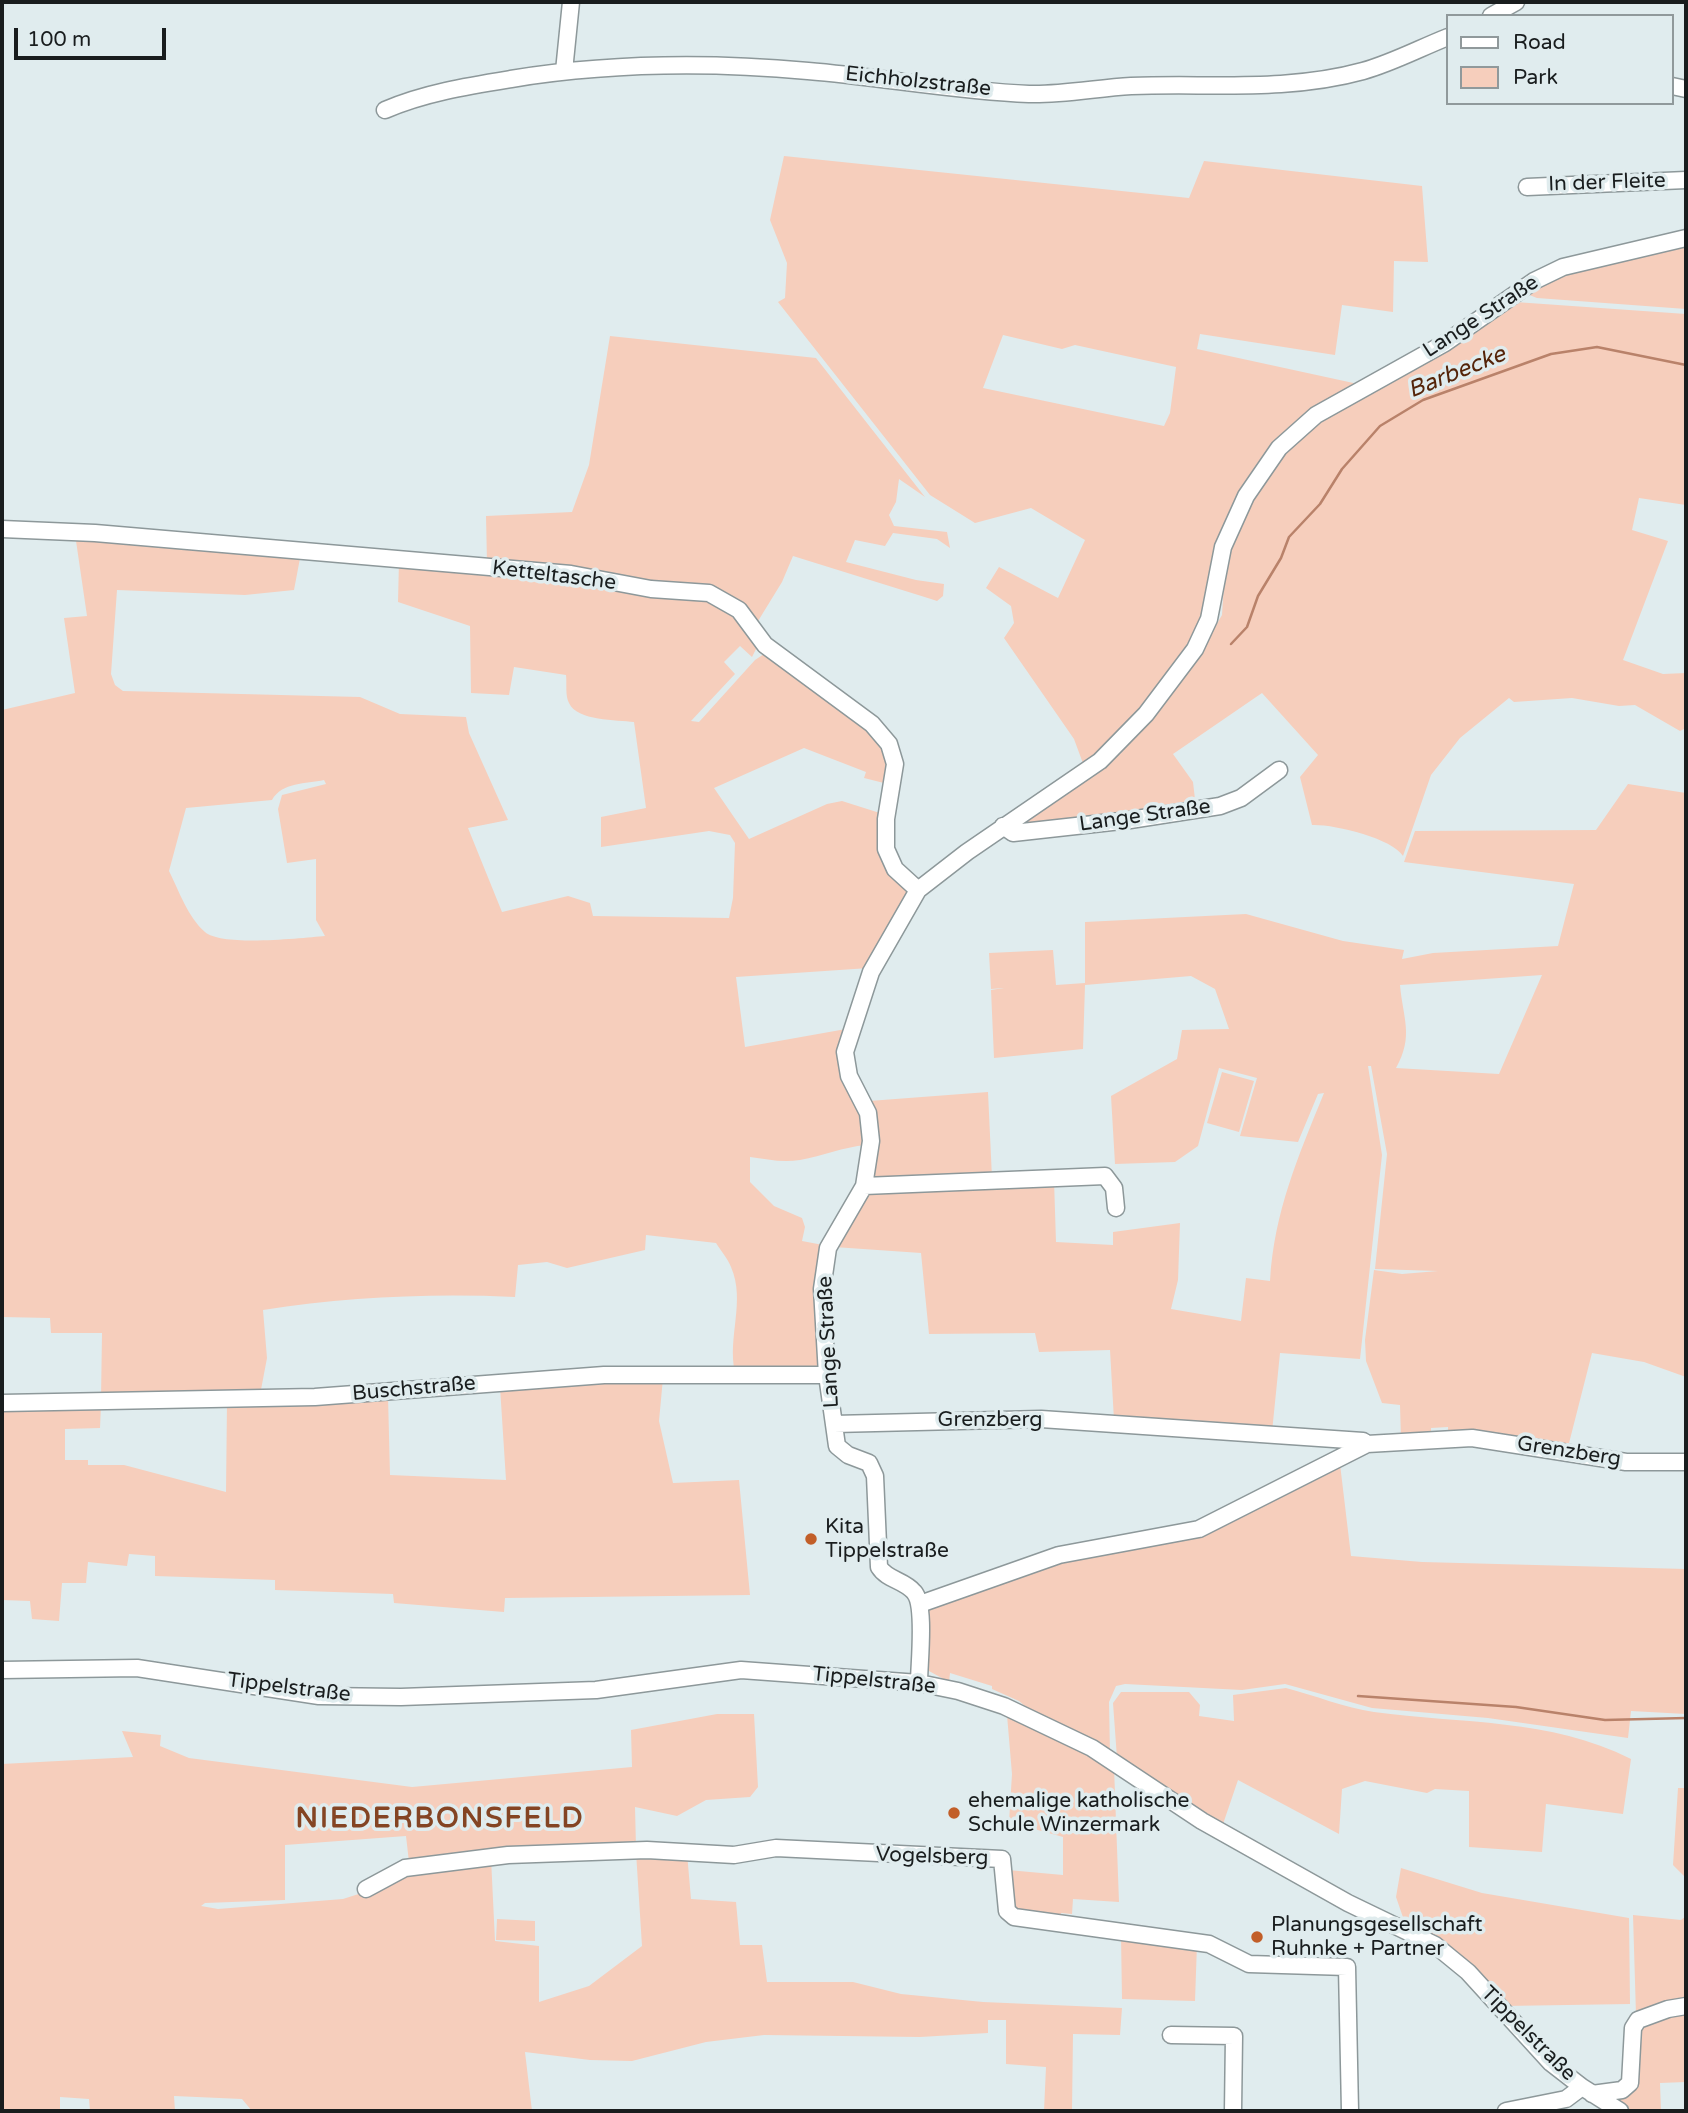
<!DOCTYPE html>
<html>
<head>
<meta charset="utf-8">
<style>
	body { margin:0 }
	#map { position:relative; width:1688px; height:2113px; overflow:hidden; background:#e0ecee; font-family:"Varela Round",sans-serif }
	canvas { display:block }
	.frame { position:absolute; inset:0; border:4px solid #191d1e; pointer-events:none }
	.legend { position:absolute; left:1446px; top:14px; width:228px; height:91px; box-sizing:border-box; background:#e0ecee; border:2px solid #90999b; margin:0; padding:9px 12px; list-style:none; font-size:21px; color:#191d1e }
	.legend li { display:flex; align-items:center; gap:14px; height:35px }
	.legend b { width:35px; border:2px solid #90999b }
	.scale { position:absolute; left:14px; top:28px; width:152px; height:32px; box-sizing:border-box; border:4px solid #191d1e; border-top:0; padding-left:9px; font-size:21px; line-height:24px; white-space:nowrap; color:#191d1e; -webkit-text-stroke:5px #e0ecee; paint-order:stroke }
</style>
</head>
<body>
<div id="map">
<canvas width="1688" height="2113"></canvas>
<div class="frame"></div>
<ul class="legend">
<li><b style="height:9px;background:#fff"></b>Road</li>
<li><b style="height:19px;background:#f6cebc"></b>Park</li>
</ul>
<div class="scale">100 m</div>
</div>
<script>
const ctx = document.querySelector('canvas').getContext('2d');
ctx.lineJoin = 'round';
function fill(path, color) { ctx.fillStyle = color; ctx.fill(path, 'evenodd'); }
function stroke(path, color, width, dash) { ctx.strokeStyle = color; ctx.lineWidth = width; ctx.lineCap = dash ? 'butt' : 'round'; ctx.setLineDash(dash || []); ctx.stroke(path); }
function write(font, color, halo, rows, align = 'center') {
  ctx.font = font + ' "Varela Round",sans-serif'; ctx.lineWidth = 7; ctx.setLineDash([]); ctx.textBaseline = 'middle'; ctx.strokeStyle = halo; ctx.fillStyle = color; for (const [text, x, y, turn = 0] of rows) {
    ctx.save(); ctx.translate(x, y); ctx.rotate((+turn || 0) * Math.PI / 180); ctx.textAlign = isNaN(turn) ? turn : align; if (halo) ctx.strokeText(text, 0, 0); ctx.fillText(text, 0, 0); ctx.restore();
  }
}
const green = new Path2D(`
	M784,156L1189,198L1204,161L1422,186L1428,262L1394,261L1393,312L1342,305L1335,355L1200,334L1197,349L1358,384L1243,492L1206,618L1176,670L1144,711L1084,766L1074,739L1004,638L1014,623L1011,606L986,588L999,567L1058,598L1085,540L1031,508L975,523L930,495L778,302L785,298L787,263L770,220ZM1003,335L1062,349L1075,345L1176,367L1170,413L1164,426L983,388Z
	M1686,245V309L1537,298L1527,294L1572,271Z
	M1515,302L1686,314V505L1639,498L1632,530L1668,541L1623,660L1663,674L1686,673V728L1680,731L1635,705L1619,706L1572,698L1514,702L1509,698L1460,738L1431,775L1403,856C1392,838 1333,824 1312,825L1300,777L1318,755L1262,693L1173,754L1193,782L1196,808L1022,829L1023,821L1121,753L1192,667L1222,615L1226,552L1249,502L1275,462L1315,424L1437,355Z
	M610,336L816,358L925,497L899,479L896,502L889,515L894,526L947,532L950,548L937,539L893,533L885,546L855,540L846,562L916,580L944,584L943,596L937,601L931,599L793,556L782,582L755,626L707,590L487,563L486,516L572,512L589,465Z
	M75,534L301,553L294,590L245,595L117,590L111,674L115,685L123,691L360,697L400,714L466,717L469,733L508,820L468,828L502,912L568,896L590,903L593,916L729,918L733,898L735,843L730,835L709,831L601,847V817L646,808L634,722C617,720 577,721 569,703C565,696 567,683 566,675L514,667L509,695L471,693L470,626L398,602L399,561L682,592L733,607L757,647L752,657L740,646L724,662L735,674L691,721L699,722L755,660L767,652L874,732L891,761L888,784L864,778L866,772L804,748L714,788L749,839L827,804L842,801L883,814L909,896L869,968L736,977L745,1047L846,1029L866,1145C843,1147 823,1156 800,1160C782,1163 766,1159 750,1157V1182L774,1206L802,1218L805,1227L802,1241L823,1245V1369L735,1372C727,1338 746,1301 731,1267C728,1259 721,1251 716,1243L646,1235L645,1250L567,1268L547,1262L518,1265L515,1297C431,1293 346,1297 263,1310L267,1358L260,1395L101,1399L102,1333H51L50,1318L2,1317V710L75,693L64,618L87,616ZM324,780L326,784L282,795L278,809L287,863L316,859V920L325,936C301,938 222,947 205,932C188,917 179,891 169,871L186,808L272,800C282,782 306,784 324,780Z
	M1628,784L1686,793V1377L1644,1362L1592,1353L1567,1451L1448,1435V1427L1431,1428V1437L1401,1439L1400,1405L1382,1403L1366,1361L1365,1340L1374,1270L1402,1274L1438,1271L1375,1269L1387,1154L1371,1066H1368L1382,1155L1360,1359L1280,1353L1272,1432L1114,1420L1110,1350L1039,1352L1035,1333L929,1334L921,1253L834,1247L870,1189L1054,1180L1056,1242L1113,1245V1232L1180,1223L1178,1280L1171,1309L1241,1321L1246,1278L1270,1281C1274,1212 1298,1157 1324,1093L1318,1094L1298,1142L1240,1136L1257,1078L1219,1068L1198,1146L1175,1162L1115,1164L1111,1096L1177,1059L1182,1030L1229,1029L1215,989L1191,976L1085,985L1083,1049L994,1058L991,990L1004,988L991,989L989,953L1053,950L1056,985L1085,983V922L1246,914L1343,941L1404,950L1402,959L1433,953L1558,946L1574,884L1404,862L1415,831L1596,830ZM1542,975L1499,1074L1396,1068C1414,1036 1403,1019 1400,985Z
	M1222,1072L1254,1081L1239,1132L1207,1123Z
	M988,1092L992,1178L872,1181L877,1145L869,1101Z
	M663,1378L659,1421L673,1483L739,1480L750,1595L505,1598L504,1612L394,1603L393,1594L275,1590V1580L155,1576V1556L129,1554L127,1566L88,1562L86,1583H62L59,1621L32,1619L30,1601L2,1600V1407L101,1405L100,1428L65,1429V1460H88V1465H124L226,1492L227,1403L388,1396L390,1475L506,1480L500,1387Z
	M1340,1464L1351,1556L1422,1562L1686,1569V1714L1631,1711L1628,1738L1488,1718L1372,1708L1285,1684L1242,1690L1125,1684L1116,1686L1109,1702L1110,1754L1039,1718L1019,1701L992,1689V1686L950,1673L949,1682L929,1671V1609L1048,1563L1199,1536Z
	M1286,1688C1314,1695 1345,1708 1374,1712C1462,1724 1550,1718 1631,1759L1623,1814L1546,1804L1542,1852L1469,1847V1791L1435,1789L1427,1793L1365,1781L1342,1789L1339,1834L1238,1780L1222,1827L1117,1758L1113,1703L1121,1692H1189L1200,1705L1199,1716L1234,1721L1233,1695Z
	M717,1714H754L758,1787L750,1797L706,1800L677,1816L635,1807L636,1847L409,1862L406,1836L285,1845V1900L205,1903L201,1906L218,1909L343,1899L368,1891L397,1874L491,1858L495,1941L539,1946V2002L589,1986L642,1946L636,1852L687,1853L691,1899L736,1902L740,1945H762L767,1982H853L901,1994L983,2002L1122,2008L1120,2035L1073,2034L1072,2111H1044L1046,2067L1006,2064V2020H988V2033L920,2037L764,2035L706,2042L632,2061L590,2060L525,2052L532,2111H252L242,2099L174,2096L175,2111H90L89,2099L60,2097V2111H2V1764L133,1757L122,1731L161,1735L160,1746L189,1758L412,1787L632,1767L631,1730Z
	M1007,1715L1114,1767L1119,1902L1073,1899L1072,1914L1061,1913V1922L1012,1911L1008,1870L1063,1875V1837L1009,1822L1012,1774Z
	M1678,1788H1686V2004L1636,2015L1633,1915L1681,1920L1686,1916L1685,1877L1673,1865Z
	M1401,1868L1482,1893L1629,1918L1630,2004L1504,2006L1406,1926L1396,1897Z
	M497,1919L535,1921V1941L496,1940Z
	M1121,1936L1197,1944L1195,2001L1122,1999Z
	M1686,2009V2082L1660,2083L1661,2111H1629L1602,2095L1627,2091L1639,2024Z`);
const stream = new Path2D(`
	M1231,644L1247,627L1258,596L1281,558L1289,537L1320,504L1342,469L1380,426L1423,400L1551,354L1597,347L1686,365
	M1358,1696L1516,1707L1605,1720L1686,1718`);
const minor = new Path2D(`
	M1491,16L1516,2
	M564,71L571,2
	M1672,86L1686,89
	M385,110C424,93 468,86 511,79C609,63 708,62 808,71C881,77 955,91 1029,94C1062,95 1097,88 1131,86C1209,83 1287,92 1363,71C1392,63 1420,48 1448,37
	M1527,187L1686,180
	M2,529L95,533L571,574L651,589L709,593L739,610L765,645L872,724L889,744L895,764L886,819V849L895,869L918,890
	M1003,826L1013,833L1130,820L1220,806L1241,798L1279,770
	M864,1186L1105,1176L1114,1188L1116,1208
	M2,1403L315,1397L604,1375H827
	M834,1424L1041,1419L1363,1441L1367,1444
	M920,1604L1059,1555L1199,1529L1367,1444L1472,1438L1626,1462H1686
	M2,1670L137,1668L319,1696L401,1697L596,1690L741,1670L919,1683L958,1691L1004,1706L1092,1748L1202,1821L1348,1903L1435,1945L1468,1972L1551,2063L1582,2087L1620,2111
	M919,1683C919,1663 926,1605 914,1592C904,1580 887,1580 879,1567L875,1476L869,1463L848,1455L837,1446L827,1375L822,1289L828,1248L864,1186L871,1141L868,1113L849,1076L845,1052L871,972L918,890L967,852L1100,761L1146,714L1195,649L1209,619L1223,547L1246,496L1279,448L1316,415L1445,343L1534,281L1563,267L1686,238
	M366,1889L405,1868L508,1855L647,1850L734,1855L776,1848L1002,1859L1007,1911L1014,1917L1209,1944L1249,1964L1347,1967L1350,2111
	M1171,2035L1234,2036L1233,2111
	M1592,2094L1622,2090L1630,2083L1633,2028L1638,2020L1668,2009L1686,2006
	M1506,2111L1566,2099L1582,2087`);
const markers = [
	[811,1539,7,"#c25e28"],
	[954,1813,7,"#c25e28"],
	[1257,1937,7,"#c25e28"]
];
const streetNames = [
	["Eichholzstraße",918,82,6],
	["In der Fleite",1607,183,-2],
	["Lange Straße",1481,317,-33],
	["Ketteltasche",554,576,7],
	["Lange Straße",1145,816,-8],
	["Lange Straße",829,1342,-93],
	["Buschstraße",414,1389,-5],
	["Grenzberg",990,1420],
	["Grenzberg",1569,1452,9],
	["Tippelstraße",874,1681,6],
	["Tippelstraße",289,1688,7],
	["Vogelsberg",932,1857,2],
	["Tippelstraße",1528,2034,45]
];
const poiNames = [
	["Kita",825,1527],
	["Tippelstraße",825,1551],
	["ehemalige katholische",968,1801],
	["Schule Winzermark",968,1825],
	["Planungsgesellschaft",1271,1925],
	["Ruhnke + Partner",1271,1949]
];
const waterNames = [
	["Barbecke",1457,373,-22]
];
const districtNames = [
	["NIEDERBONSFELD",440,1820]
];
fill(green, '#f6cebc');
stroke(stream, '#b9826a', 2.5);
stroke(minor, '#8d989a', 19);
stroke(minor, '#fff', 16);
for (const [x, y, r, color] of markers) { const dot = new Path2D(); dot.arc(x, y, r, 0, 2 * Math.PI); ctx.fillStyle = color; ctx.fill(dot); stroke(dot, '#e0ecee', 2.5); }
write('21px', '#191d1e', '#e0ecee', streetNames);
write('21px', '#191d1e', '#e0ecee', poiNames, 'left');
write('italic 23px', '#542409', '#e0ecee', waterNames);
ctx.letterSpacing = '2px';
write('bold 28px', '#844423', '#e0ecee', districtNames);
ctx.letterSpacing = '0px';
</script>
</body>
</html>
